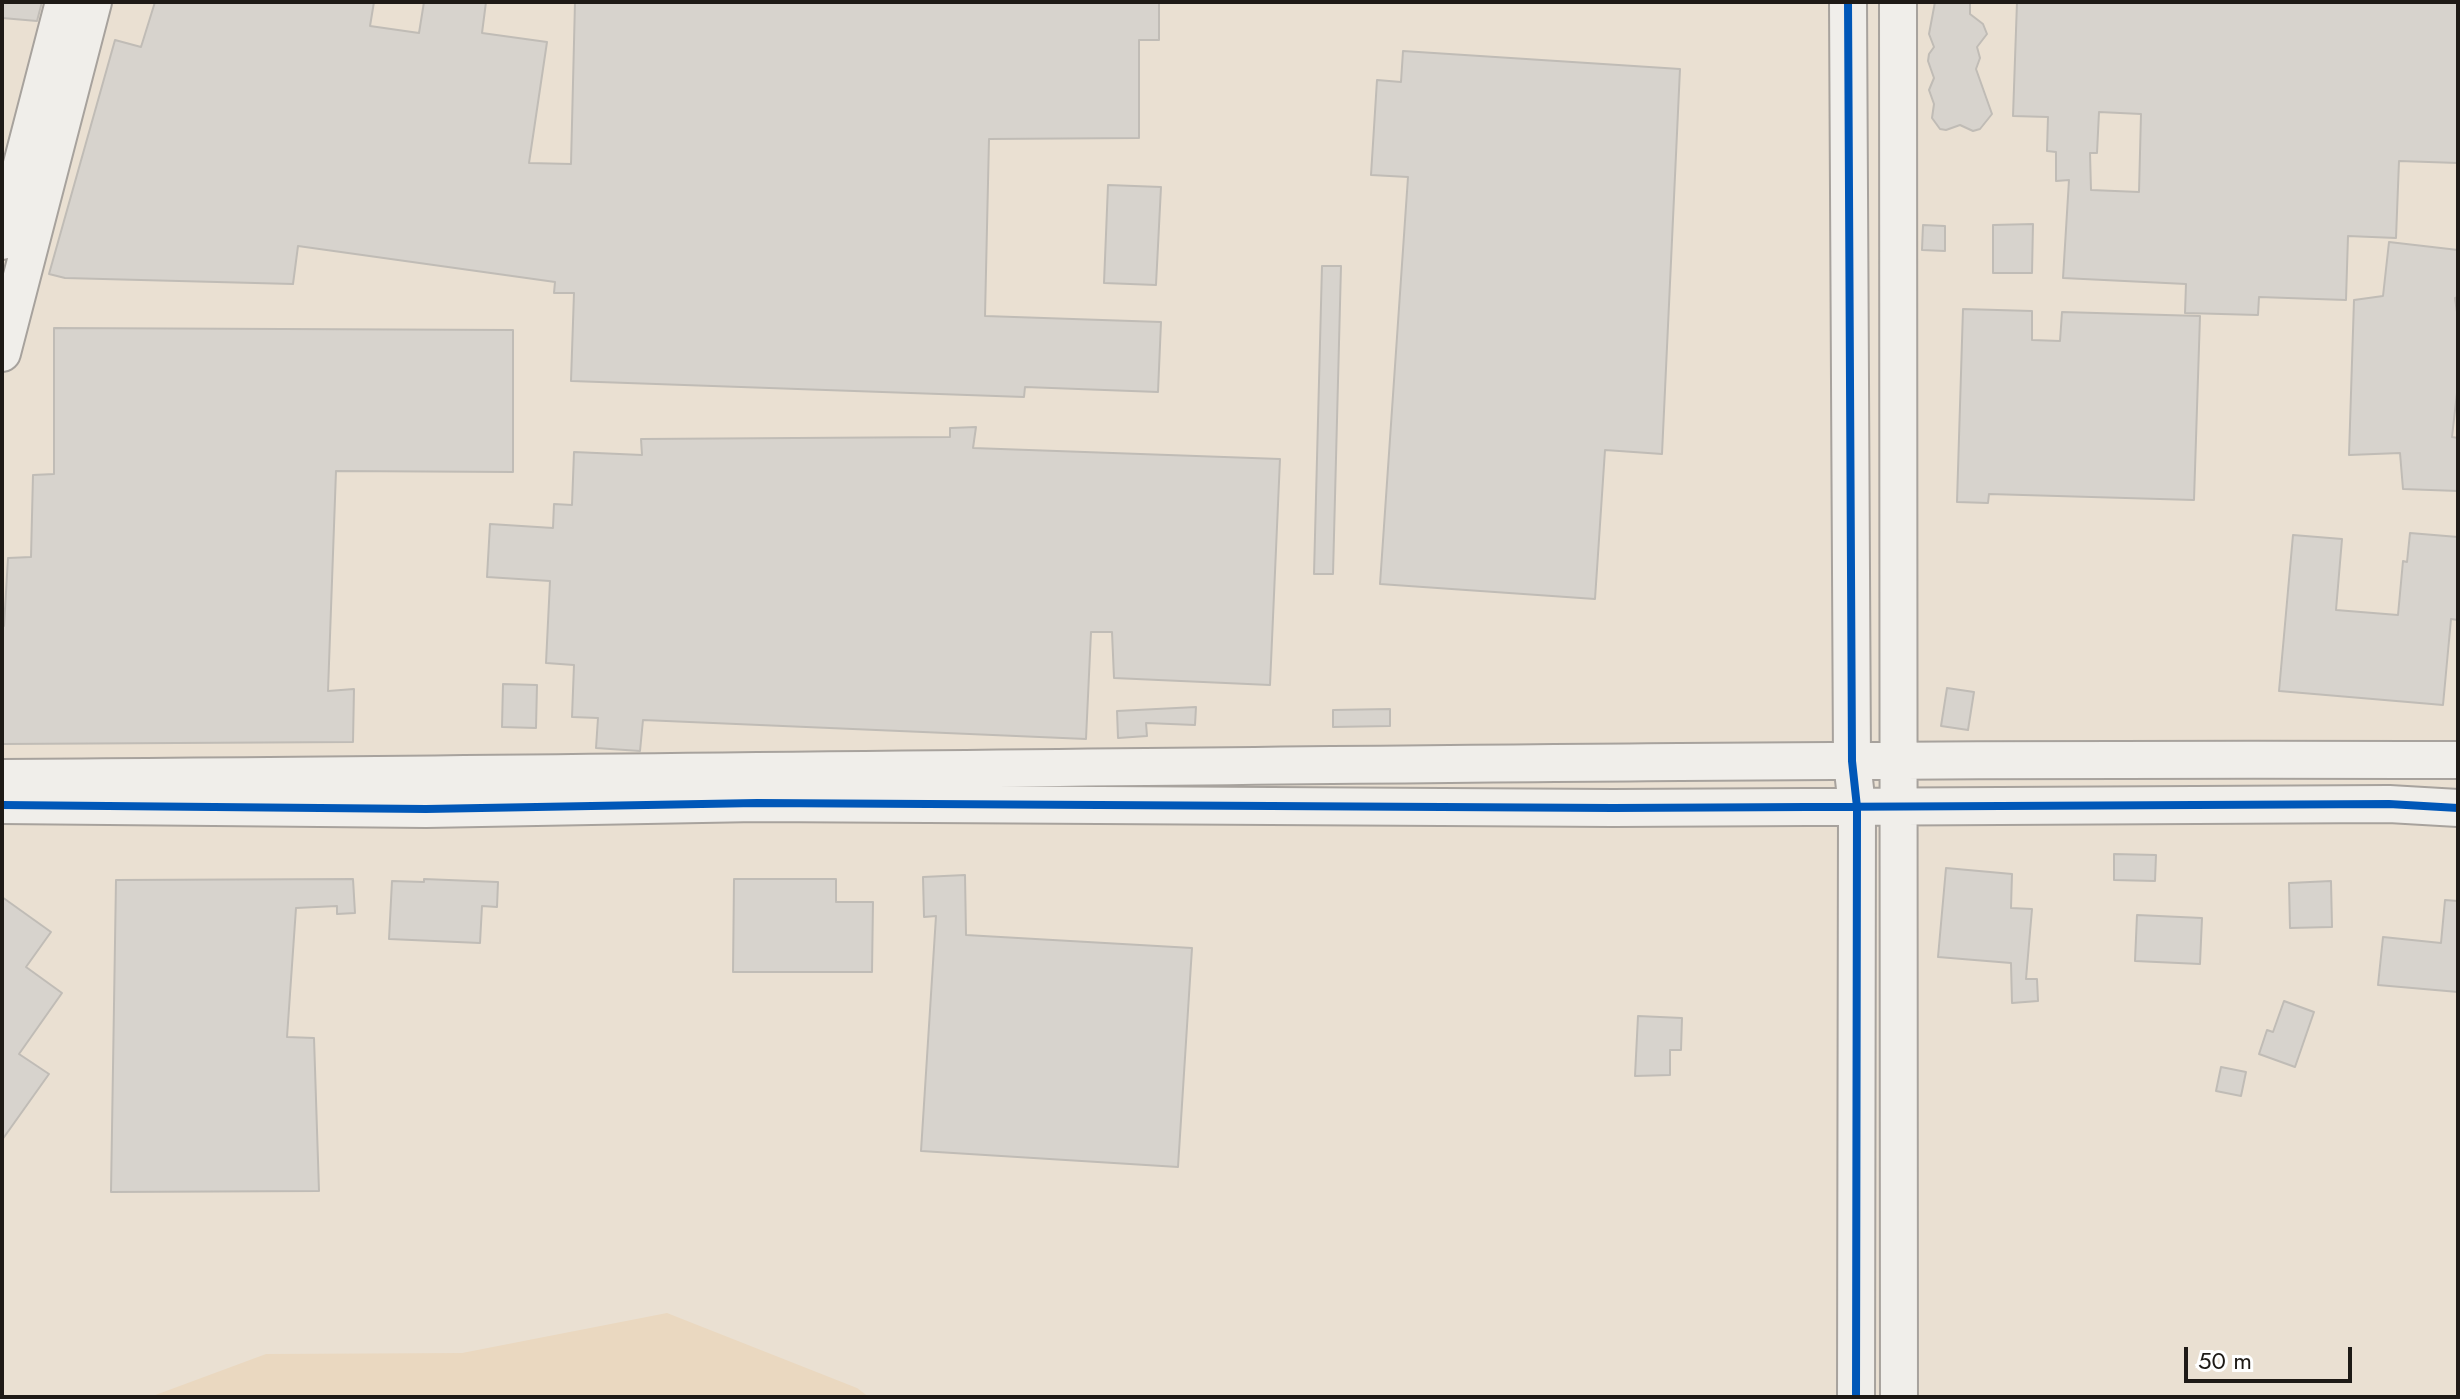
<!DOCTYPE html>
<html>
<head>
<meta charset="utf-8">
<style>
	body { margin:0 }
	#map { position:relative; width:2460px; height:1399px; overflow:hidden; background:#f3ede6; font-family:Jost,sans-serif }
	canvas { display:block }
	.frame { position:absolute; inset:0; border:4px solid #1e1a16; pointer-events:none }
	.scale { position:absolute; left:2184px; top:1347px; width:168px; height:36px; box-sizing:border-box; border:4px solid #1e1a16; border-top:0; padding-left:10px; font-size:24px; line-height:28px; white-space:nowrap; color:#1e1a16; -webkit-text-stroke:6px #fff; paint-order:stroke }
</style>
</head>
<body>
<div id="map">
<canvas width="2460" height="1399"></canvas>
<div class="frame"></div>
<div class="scale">50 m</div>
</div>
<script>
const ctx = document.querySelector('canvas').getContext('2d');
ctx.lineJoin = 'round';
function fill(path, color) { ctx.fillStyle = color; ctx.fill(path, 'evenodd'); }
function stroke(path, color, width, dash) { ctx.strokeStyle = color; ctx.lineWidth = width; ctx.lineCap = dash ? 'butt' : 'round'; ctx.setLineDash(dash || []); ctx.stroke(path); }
const built = new Path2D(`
	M2,2H2458V1397H2Z`);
const green = new Path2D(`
	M667,1313L857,1388L869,1397H150L266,1354L462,1353Z`);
const building = new Path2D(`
	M2,2H42L37,21L2,18Z
	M155,2H374L370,26L419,33L424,2H486L482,33L547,42L529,163L571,164L575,2H1159V40H1139V138L989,139L985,316L1161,322L1158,392L1025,387L1024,397L571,381L574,293H554L555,282L298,246L293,284L65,278L49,274L115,40L141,47Z
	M1935,2H1970V14L1983,24L1987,34L1977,47L1980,58L1976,69L1992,114L1980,129L1973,131L1960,125L1946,130L1940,129L1932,118L1934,104L1929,90L1934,78L1928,61L1929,54L1934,47L1929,34Z
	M2017,2H2458V163L2399,161L2396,238L2348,236L2346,300L2259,297L2258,315L2185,313L2186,284L2063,278L2069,180L2056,181V152L2047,151L2048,117L2013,116ZM2099,112L2141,114L2139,192L2091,190L2090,153H2097Z
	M1403,51L1680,69L1662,454L1605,450L1595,599L1380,584L1408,177L1371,175L1377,80L1401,82Z
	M1108,185L1161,187L1156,285L1104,283Z
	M2033,224L2032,273H1993V225Z
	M1923,225L1945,226V251L1922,250Z
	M2389,242L2458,250V297L2455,298L2458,319V384L2452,437L2458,438V491L2403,489L2400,453L2349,455L2354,300L2383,296Z
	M1322,266H1341L1333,574H1314Z
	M1963,309L2032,311V340L2060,341L2062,312L2200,316L2194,500L1989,494L1988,503L1957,502Z
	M54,328L513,330V472L336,471L328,691L354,689L353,742L2,744V626H4L8,558L31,557L33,475L54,474Z
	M976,427L973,448L1280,459L1270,685L1114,678L1112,632H1091L1086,739L643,720L640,751L596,748L598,718L572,717L574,665L546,663L550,581L487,577L490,524L553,528L554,504L572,505L574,452L642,455L641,439L950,437V428Z
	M2410,533L2458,537V620L2451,619L2443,705L2279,691L2293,535L2342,539L2336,610L2398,615L2403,561L2407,562Z
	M503,684L537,685L536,728L502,727Z
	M1947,688L1974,692L1968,730L1941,726Z
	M1196,707L1195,725L1146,723L1147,736L1118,738L1117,711Z
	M1390,709V726L1333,727V710Z
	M2114,854L2156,855L2155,881L2114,880Z
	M1946,868L2012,874L2011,908L2032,909L2026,979H2037L2038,1001L2012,1003L2011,963L1938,957Z
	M965,875L966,935L1192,948L1178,1167L921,1151L936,916L924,917L923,877Z
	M353,879L355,913L337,914V906L296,908L287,1037L314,1038L319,1191L111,1192L116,880Z
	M424,879L498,882L497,907L482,906L480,943L389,939L392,881L424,882Z
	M734,879H836V902H873L872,972H733Z
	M2331,881L2332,927L2290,928L2289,883Z
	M2,897L51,932L26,967L62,993L19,1054L49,1074L2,1140Z
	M2445,900L2458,901V992L2378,985L2383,937L2441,943Z
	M2137,915L2202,918L2200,964L2135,961Z
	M2284,1001L2314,1012L2295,1067L2259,1054L2267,1030L2273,1032Z
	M1638,1016L1682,1018L1681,1050H1670V1075L1635,1076Z
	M2221,1067L2246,1072L2241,1096L2216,1091Z`);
const secondary = new Path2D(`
	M1848,2L1852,761L1857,807L1856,1397
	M1898,2L1899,1397
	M2,241L64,2
	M2,353L93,2
	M2,778C821,773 1639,757 2458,760
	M2,805L426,809L757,803L1613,808L2389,804L2458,808`);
const cycleway = new Path2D(`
	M1848,2L1852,761L1857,807L1856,1397
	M2,805L426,809L757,803L1613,808L2389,804L2458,808`);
fill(built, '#eae0d2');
fill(green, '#ead8c0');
fill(building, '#d7d3cd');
stroke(building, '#c0bcb6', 2);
stroke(secondary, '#a7a29d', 40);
stroke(secondary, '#f0eeea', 36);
stroke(cycleway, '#0057b8', 8);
</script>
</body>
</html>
